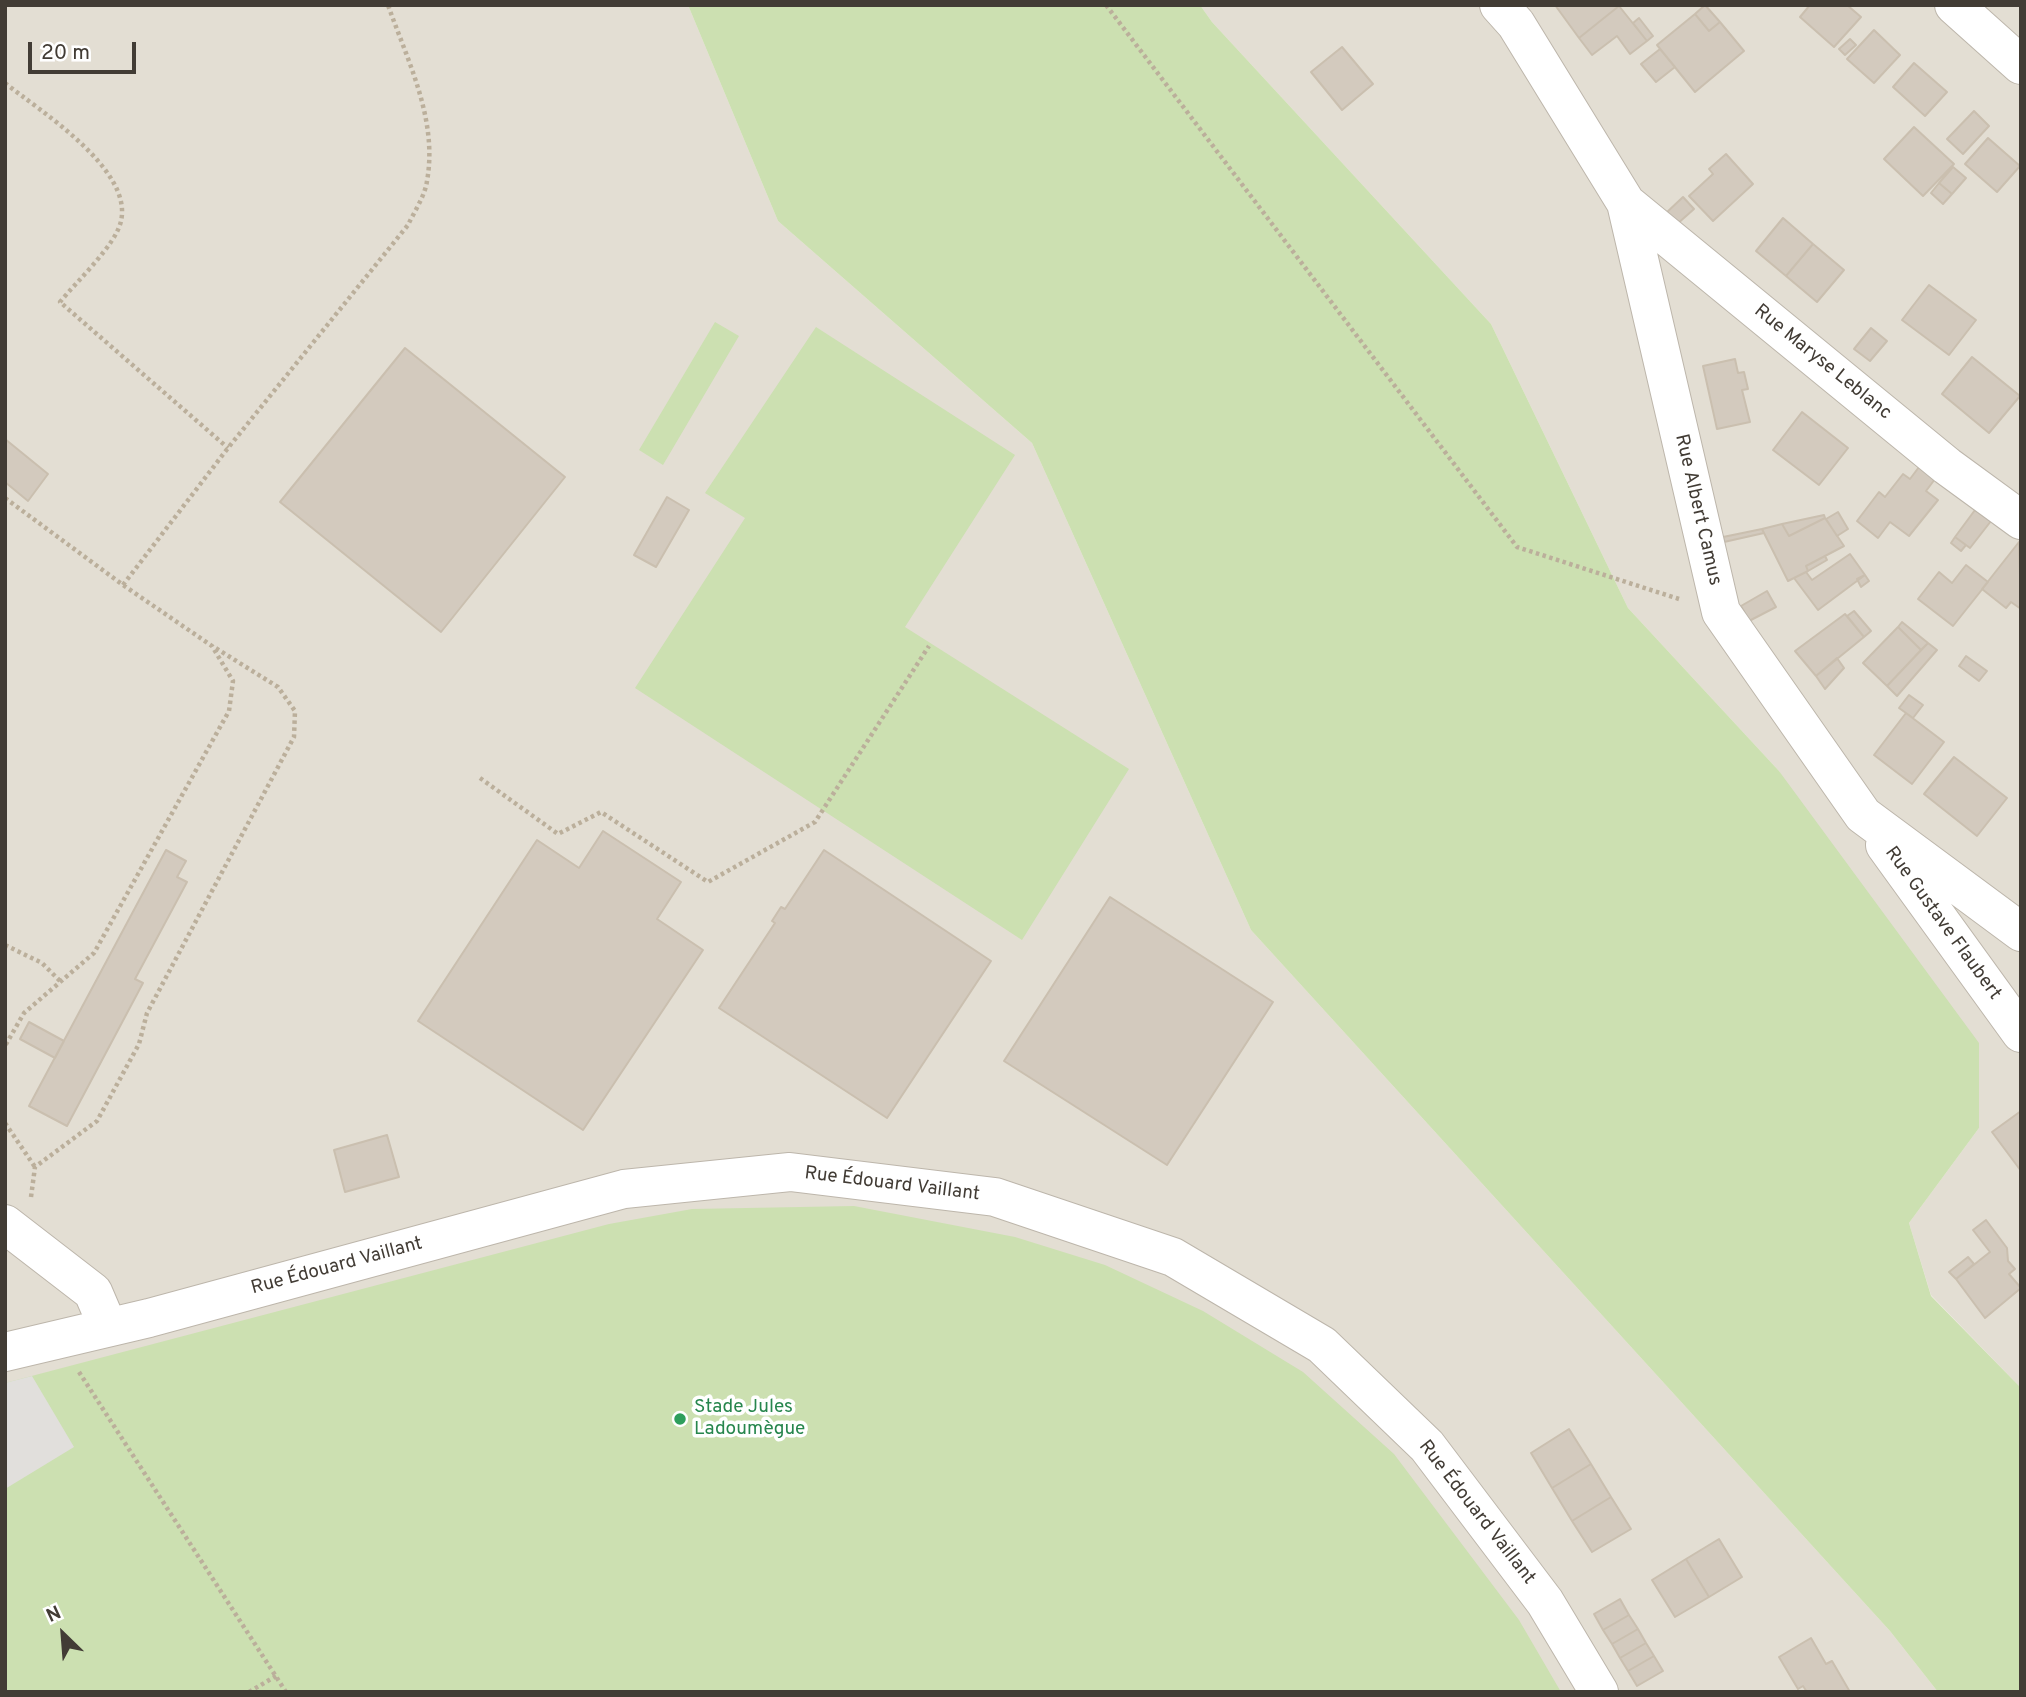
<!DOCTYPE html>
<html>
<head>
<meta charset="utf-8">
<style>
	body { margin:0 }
	#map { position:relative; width:2026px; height:1697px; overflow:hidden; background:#f0ece4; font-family:Overpass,sans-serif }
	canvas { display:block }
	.frame { position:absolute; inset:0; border:7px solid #423c35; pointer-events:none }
	.north { position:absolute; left:28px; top:1599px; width:70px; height:70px; -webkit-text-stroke:5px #fff; paint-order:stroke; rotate:335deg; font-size:19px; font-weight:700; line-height:28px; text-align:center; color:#423c35 }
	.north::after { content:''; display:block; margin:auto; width:24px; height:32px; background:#423c35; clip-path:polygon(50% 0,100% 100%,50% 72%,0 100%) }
	.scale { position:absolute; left:28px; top:42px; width:108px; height:32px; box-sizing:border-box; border:4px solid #423c35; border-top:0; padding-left:9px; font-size:21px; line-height:24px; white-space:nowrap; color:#423c35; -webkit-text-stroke:5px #fff; paint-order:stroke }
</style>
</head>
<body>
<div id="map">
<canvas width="2026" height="1697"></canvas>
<div class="frame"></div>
<div class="north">N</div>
<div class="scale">20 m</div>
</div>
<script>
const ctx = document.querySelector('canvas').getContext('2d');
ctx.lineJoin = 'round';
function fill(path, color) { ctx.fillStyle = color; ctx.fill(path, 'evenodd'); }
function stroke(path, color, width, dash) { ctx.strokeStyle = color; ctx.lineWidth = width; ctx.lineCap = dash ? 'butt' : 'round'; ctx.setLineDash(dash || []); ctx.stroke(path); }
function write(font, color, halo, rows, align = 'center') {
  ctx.font = font + ' Overpass,sans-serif'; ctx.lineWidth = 7; ctx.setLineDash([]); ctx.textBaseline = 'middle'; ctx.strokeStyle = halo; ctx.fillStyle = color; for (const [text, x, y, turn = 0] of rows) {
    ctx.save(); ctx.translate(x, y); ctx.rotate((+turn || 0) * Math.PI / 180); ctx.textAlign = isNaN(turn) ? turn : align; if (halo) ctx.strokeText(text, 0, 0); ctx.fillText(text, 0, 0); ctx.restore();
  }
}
const residential = new Path2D(`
	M5,5H688L778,221L1032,443L1251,930L1890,1631L1938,1692H5Z
	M1200,5H2021V1388L1931,1295L1909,1223L1979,1128L1779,771L1628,608L1491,324L1212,22Z`);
const green = new Path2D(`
	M688,5H1200L1212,22L1491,324L1628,608L1779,771L1979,1043V1128L1909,1223L1931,1296L2021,1388V1692H1938L1890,1631L1251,930L1032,443L778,221Z
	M715,322L739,336L663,465L639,450Z
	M816,327L1015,455L905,627L1129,769L1022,940L635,688L745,518L705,493Z
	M854,1206L1015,1237L1105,1265L1203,1311L1303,1372L1394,1454L1519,1620L1561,1692H5V1383L609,1224L692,1209Z`);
const parking = new Path2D(`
	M32,1376L74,1447L5,1489V1383Z`);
const building = new Path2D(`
	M1555,5H1619V6L1579,38Z
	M1705,5L1720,22L1709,31L1695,14Z
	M1810,5H1847L1861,17L1834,47L1800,17Z
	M1619,6L1647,41L1630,54L1617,36L1592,55L1579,38Z
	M1695,14L1709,31L1720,22L1744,51L1695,92L1657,45Z
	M1639,18L1653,36L1647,41L1633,23Z
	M1874,30L1900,55L1874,83L1847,59Z
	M1850,39L1856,45L1845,55L1839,49Z
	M1342,47L1373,84L1342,110L1311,72Z
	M1660,49L1675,67L1656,82L1641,64Z
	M1914,63L1947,92L1925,116L1893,87Z
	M1974,111L1989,126L1963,154L1947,139Z
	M1914,127L1954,164L1923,196L1884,159Z
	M1988,138L2020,166L1997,192L1965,164Z
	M1726,154L1753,184L1713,221L1689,196L1713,174L1709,169Z
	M1953,167L1966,178L1952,194L1939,183Z
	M1939,183L1952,194L1943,204L1931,193Z
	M1683,197L1694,209L1676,225L1665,214Z
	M1783,218L1813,244L1786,276L1756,251Z
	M1813,244L1844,270L1817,302L1786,276Z
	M1929,285L1976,320L1949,355L1902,320Z
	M1871,328L1887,341L1870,361L1854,349Z
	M405,348L565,477L441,632L280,502Z
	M1972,357L2020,396L1989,433L1942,394Z
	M1735,359L1738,373L1744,372L1748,389L1742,390L1750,422L1717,429L1703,366Z
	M1802,412L1848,448L1819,485L1773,450Z
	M5,439L48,474L28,501L5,482Z
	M1919,467L1935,479L1926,491L1938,500L1909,536L1890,522L1878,538L1857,521L1879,492L1885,497L1903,474L1910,479Z
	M667,497L689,510L656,567L634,555Z
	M1975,510L1991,521L1970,548L1955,537Z
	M1838,512L1848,529L1837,536L1826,519Z
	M1824,515L1825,518L1789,536L1782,524Z
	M1825,518L1844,546L1806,566L1808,571L1788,581L1762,529L1782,524L1789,536Z
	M1762,529L1764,533L1724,542L1723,537Z
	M1955,537L1966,545L1961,551L1951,543Z
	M2019,542L2021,609L2011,602L2006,608L1982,589Z
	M1850,554L1865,575L1818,610L1794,578L1806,572L1812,580Z
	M1825,556L1827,560L1808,571L1806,566Z
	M1966,565L1988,582L1953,626L1918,599L1939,572L1952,583Z
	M1865,575L1869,581L1861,587L1857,579Z
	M1767,591L1776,607L1749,621L1741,606Z
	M1854,611L1871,631L1864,637L1847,616Z
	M1845,614L1864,637L1816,676L1795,651Z
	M1902,622L1928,643L1921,650L1898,627Z
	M1898,627L1921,650L1887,686L1863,663Z
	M1928,643L1937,650L1897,696L1887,686Z
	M1966,656L1987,671L1979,681L1959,666Z
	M1837,658L1844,668L1825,689L1816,676Z
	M1909,695L1923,705L1913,718L1899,708Z
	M1906,713L1944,742L1912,784L1874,755Z
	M1954,757L2007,798L1977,836L1924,794Z
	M603,831L681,882L657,919L703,950L583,1130L418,1021L537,840L579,868Z
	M166,850L186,861L177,877L187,882L135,979L143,983L67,1126L29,1106Z
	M824,850L991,961L887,1118L719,1008L775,923L772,921L781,907L785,909Z
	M1110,897L1273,1002L1167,1165L1004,1061Z
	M29,1022L64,1041L55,1058L20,1039Z
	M2021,1111V1171L1992,1132Z
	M387,1135L399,1177L345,1192L334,1150Z
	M1986,1220L2007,1248L2008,1261L2015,1269L2009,1274L2021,1288L1985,1318L1956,1279L1990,1252L1973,1230Z
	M1968,1257L1974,1264L1956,1279L1949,1272Z
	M1569,1429L1591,1464L1552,1488L1531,1453Z
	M1591,1464L1611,1497L1572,1521L1552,1488Z
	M1611,1497L1631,1529L1592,1552L1572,1521Z
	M1719,1539L1742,1577L1709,1597L1686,1559Z
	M1686,1559L1709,1597L1675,1617L1652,1580Z
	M1620,1599L1629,1615L1603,1630L1594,1614Z
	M1629,1615L1638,1629L1612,1644L1603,1630Z
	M1638,1629L1646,1643L1620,1658L1612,1644Z
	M1811,1638L1826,1664L1832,1661L1850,1692H1807L1803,1686L1798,1689L1779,1657Z
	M1646,1643L1654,1656L1628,1671L1620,1658Z
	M1654,1656L1663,1671L1637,1686L1628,1671Z`);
const path = new Path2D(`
	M1106,5L1517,547L1679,599
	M5,83C40,111 133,169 121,221C116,245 76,282 60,302L228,448
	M5,498L123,585L212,646L233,681L229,711L94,953L24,1013L5,1046
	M123,585L228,448L408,225C414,212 425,196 427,181C438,120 408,62 388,5
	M480,778L558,834L601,812L708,882L815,822L929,646
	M5,945L42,963L61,982
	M5,1123L35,1167
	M31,1197L35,1167L97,1121L139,1044L147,1013L294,737L295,711L278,687L214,647
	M79,1372L286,1692
	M249,1692L276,1676`);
const minor = new Path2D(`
	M1499,5L1516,24L1626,203L1721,612L1863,815L2021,932
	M1954,5L2021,65
	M1626,203L1947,466L2021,520
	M1885,845L2021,1033
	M5,1224L93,1292L108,1327
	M5,1352L149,1318L624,1189L790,1172L995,1197L1173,1257L1322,1345L1427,1446L1545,1602L1599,1692`);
const markers = [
	[680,1419,7,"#2e9e5b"]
];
const streetNames = [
	["Rue Maryse Leblanc",1822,363,39],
	["Rue Albert Camus",1697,510,77],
	["Rue Gustave Flaubert",1942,924,54],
	["Rue Édouard Vaillant",892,1185,7],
	["Rue Édouard Vaillant",337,1267,-15],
	["Rue Édouard Vaillant",1476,1513,52]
];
const leisureNames = [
	["Stade Jules",694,1408],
	["Ladoumègue",694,1430]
];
fill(residential, '#e3ded3');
fill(green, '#cce0b1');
fill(parking, '#e1dfdc');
fill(building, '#d3cabe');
stroke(building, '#cabfaf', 2);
stroke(minor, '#bdb6ab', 40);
stroke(path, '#bbaf9b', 4.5, [3.5, 3.5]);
stroke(minor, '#fff', 38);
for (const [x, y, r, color] of markers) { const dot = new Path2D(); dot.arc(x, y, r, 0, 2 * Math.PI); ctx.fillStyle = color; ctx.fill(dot); stroke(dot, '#fff', 2.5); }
write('19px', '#423c35', '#fff', streetNames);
write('19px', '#27864d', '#fff', leisureNames, 'left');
</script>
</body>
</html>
